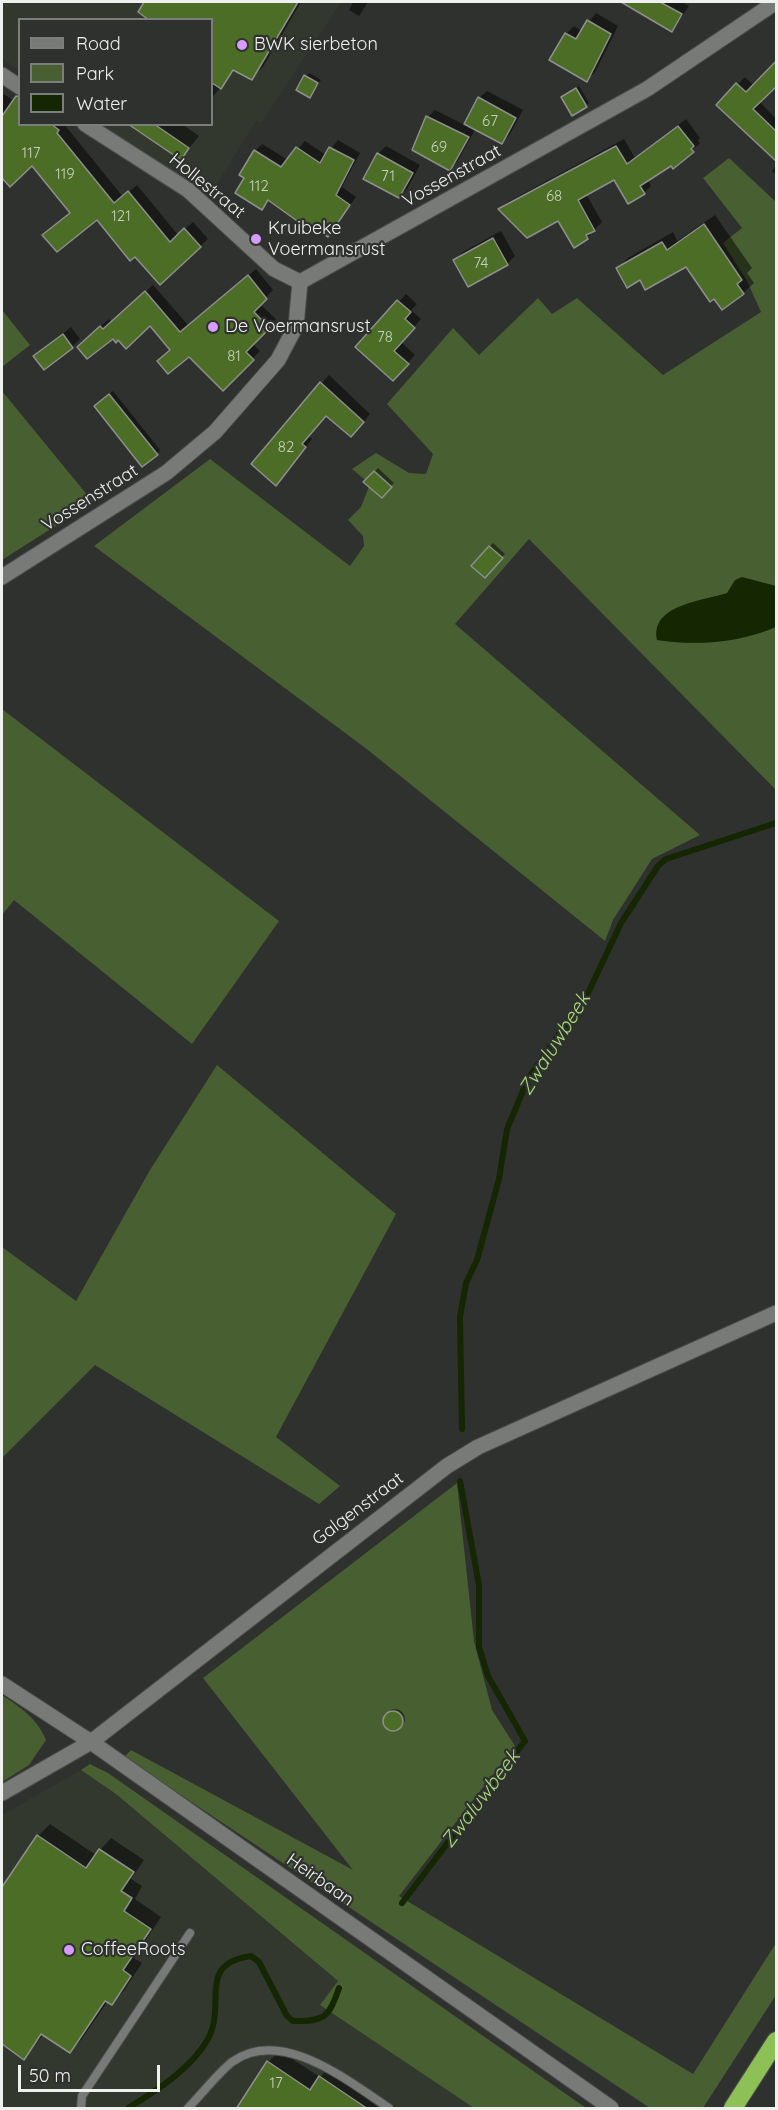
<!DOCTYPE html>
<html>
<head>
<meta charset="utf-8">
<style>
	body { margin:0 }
	#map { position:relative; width:778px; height:2110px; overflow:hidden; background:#2f312e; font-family:Quicksand,sans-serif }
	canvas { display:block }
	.frame { position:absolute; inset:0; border:3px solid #eff1ee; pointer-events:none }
	.legend { position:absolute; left:18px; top:18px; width:195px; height:108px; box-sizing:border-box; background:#2f312e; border:2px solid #7c7e7b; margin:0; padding:8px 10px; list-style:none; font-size:18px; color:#eff1ee }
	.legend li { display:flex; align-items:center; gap:12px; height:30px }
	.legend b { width:30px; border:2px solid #7c7e7b }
	.scale { position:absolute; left:18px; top:2065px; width:142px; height:27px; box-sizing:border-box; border:3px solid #eff1ee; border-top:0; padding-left:8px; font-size:18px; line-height:21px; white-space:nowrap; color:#eff1ee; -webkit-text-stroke:4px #2f312e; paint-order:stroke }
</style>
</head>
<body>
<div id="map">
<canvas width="778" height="2110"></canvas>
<div class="frame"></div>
<ul class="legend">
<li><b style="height:8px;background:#777a76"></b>Road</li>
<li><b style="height:16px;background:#485f31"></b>Park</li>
<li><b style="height:16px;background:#152602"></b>Water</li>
</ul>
<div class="scale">50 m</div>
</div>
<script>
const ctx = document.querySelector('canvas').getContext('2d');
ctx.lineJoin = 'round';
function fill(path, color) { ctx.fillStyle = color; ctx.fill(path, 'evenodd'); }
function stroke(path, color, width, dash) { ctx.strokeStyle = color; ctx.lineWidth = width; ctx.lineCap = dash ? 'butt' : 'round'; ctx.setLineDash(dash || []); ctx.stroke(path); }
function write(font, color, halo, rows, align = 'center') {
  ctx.font = font + ' Quicksand,sans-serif'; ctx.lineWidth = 4.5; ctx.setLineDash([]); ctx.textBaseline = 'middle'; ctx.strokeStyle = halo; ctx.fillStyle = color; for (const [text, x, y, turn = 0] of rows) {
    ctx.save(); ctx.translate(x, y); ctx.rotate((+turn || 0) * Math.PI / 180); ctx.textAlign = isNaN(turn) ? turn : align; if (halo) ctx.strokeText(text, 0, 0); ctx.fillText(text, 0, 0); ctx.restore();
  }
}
const built = new Path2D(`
	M5,2H341L261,123L256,121L210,195L103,125L212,124V20H20L19,70L2,58V7Z
	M81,1770L116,1794L338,1981L321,2005L474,2108H2V1815Z`);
const green = new Path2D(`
	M729,158L776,202V790L529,539L455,624L700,835L652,859L613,920L605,941L368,750L94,546L210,459L350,566L364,546L363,536L348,520L361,507L370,484L352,469L376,453L409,473L426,474L433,454L387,404L453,328L479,355L538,298L552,314L577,298L663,375L761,312L747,281L723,243L742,228L703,178Z
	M2,310L30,345L2,367Z
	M2,391L93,502L2,560Z
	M2,709L279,921L192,1044L14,900L2,915Z
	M217,1065L396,1214L276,1437L340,1486L319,1504L95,1365L2,1458V1247L76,1301L150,1170Z
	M457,1483L474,1641L492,1710L515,1746L399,1896L693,2074L776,1943V1995L703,2108H650L124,1757L131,1750L353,1870L203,1678Z
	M2,1695C21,1708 37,1718 46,1740L29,1765L2,1782Z
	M90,1764L108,1773L586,2108H474L320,2005L338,1981L116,1794L81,1770Z`);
const water = new Path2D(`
	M742,577L776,586V627C740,643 696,646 657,640C650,605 702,601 727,593L735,580Z`);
const shadow = new Path2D(`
	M146,2H301L263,67L251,78L235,69L212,98V20L140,12Z
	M353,2H368L359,16L349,10Z
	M624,2H681L689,6L672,30Z
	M596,13L618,26L595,72L587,80L566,34L574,26L582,31Z
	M309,73L321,80L309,97L306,76Z
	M745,77L754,86L759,101L776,119V160L718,105Z
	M579,86L589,103L586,106L567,94Z
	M487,91L523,110L510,134L502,142L476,128L457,162L450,169L428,117L435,110L465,125L479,98Z
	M4,94L14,101L20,95V124H64L123,197L137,185L178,235L193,222L208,239L160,282L97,218L44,235L71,212L32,164L16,179L2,164V97Z
	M686,119L700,138L698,140L700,144L648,179L651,186L644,193L615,178L586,194L602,222L587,238L559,219L500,209L508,202L624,139L635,158Z
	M138,124H182L199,136L181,158L134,129Z
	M338,140L360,153L342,187L356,197L328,235L270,200L262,208L246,178L255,151L262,144L288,160L305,141L326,155Z
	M386,146L420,165L407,189L399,197L378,154Z
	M776,166V175L772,171Z
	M715,215L752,268L747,273L754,283L743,293L686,266L641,278L618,268L628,258L673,232L677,241Z
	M501,231L515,256L507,264L455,260L463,252Z
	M256,269L273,290L260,304L276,319L253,344L260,351L223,389L189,355L172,349L150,324L118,338L86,339L109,319L112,322L153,285L188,325Z
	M406,294L417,304L411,310L421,319L401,342L415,355L401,371L357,347Z
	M71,327L80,339L72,347L35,356Z
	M329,375L370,414L359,427L327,414L309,436L312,439L276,484L253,464Z
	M113,391L160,450L157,454L99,403Z
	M378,468L394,483L382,496L365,482Z
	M493,543L505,554L485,576L473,566Z
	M385 1719a10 10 0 1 1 20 0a10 10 0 1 1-20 0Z
	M50,1824L96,1855L111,1838L144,1860L131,1879L142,1886L135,1899L161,1917L134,1958L142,1963L123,1992L111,2003L108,2001L81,2040L70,2051L44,2034L24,2058L2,2042V1890L38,1836Z
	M280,2051L320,2077L332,2065L397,2108H238L268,2062Z`);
const stream = new Path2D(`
	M462,1429L460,1317L466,1283L477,1260L499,1179L507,1129L528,1079L589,991L621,923L658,866L666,859L776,823
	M402,1903L525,1741L488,1676L479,1647V1585L460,1481
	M128,2108C156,2091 191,2069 208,2039C227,2003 196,1964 251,1956L259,1962L287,2016L293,2021C326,2022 329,2016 339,1988`);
const building = new Path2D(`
	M144,2H298L252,80L233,70L221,89L212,83V20H149L138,12Z
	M621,2H660L682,14L672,32Z
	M587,20L611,34L587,82L549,60L565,33L576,39Z
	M777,60V86L753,109L777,132V162L716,105L736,83L746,92Z
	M304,75L318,83L310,98L296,90Z
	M576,88L587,107L572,116L561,97Z
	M16,96L20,97V124H51L59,130L57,133L114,203L128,191L170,242L184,228L201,247L160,285L135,257L130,261L97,220L57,252L42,235L70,213L32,166L10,187L2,178V116Z
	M478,97L516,118L502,144L464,124Z
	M426,116L469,137L450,171L412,150Z
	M128,124H154L189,148L181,160Z
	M678,126L694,146L691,149L694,152L673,169L671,166L640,186L645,194L628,204L614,180L578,200L595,231L586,235L588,239L574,248L558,221L527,238L498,209L616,146L627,164Z
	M296,147L320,163L329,147L354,160L336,195L350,205L328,237L302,220L300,223L268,200L262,210L235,193L244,178L239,175L254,150L281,167Z
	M377,153L413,173L399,198L363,179Z
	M704,224L742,280L737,284L744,294L722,310L714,299L710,302L686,267L645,290L640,280L627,288L616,268L662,242L667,250Z
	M493,238L508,265L468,287L453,260Z
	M248,275L267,299L254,312L270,328L246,352L254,360L223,391L189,357L168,374L157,361L170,350L150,326L126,349L118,340L116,343L113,339L87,359L77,347L100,326L103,329L145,291L180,332Z
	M397,300L411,312L405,319L415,328L394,351L409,364L393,381L355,347Z
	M63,334L73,348L44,370L33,356Z
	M320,382L364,422L351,437L326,416L302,444L306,447L276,486L251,464Z
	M109,394L158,455L142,467L94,406Z
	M374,471L392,487L382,498L363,482Z
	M489,546L503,558L485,578L471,566Z
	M383 1721a10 10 0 1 1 20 0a10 10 0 1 1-20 0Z
	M37,1835L86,1868L99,1849L134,1872L121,1891L132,1898L124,1911L151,1929L123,1970L131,1976L112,2005L105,2001L70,2053L41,2034L24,2060L2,2044V1887Z
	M267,2061L310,2090L319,2076L368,2109H236Z`);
const lane = new Path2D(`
	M81,2108L82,2096L190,1933
	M188,2108C202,2094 216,2075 232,2062C281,2026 348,2081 389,2108`);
const street = new Path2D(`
	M2,75L20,87
	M85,124L188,190L274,269L300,282
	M300,282L647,89L776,2
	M2,577L166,473L215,432L278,360L296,326L300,282
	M2,1684L91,1742L611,2108
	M2,1793L91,1742L447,1466L478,1447L776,1313`);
const highway = new Path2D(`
	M733,2108L776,2041`);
const markers = [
	[242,45,6,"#d59cfb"],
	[256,239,6,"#d59cfb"],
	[213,327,6,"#d59cfb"],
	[69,1950,6,"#d59cfb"]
];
const numberNames = [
	["67",490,121],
	["69",439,147],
	["117",31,153],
	["119",65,174],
	["71",388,176],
	["112",259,186],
	["68",554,196],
	["121",121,216],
	["74",481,263],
	["78",385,337],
	["81",234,356],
	["82",286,447],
	["17",276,2083]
];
const poiNames = [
	["BWK sierbeton",254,45],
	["Kruibeke",268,229],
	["Voermansrust",268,250],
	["De Voermansrust",225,327],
	["CoffeeRoots",81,1950]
];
const streetNames = [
	["Vossenstraat",452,176,-29],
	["Hollestraat",207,186,39],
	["Vossenstraat",90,498,-32],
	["Galgenstraat",358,1509,-37],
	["Heirbaan",320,1880,35]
];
const waterNames = [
	["Zwaluwbeek",555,1044,-58],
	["Zwaluwbeek",481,1799,-53]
];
fill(built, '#33382f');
fill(green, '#485f31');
fill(water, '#152602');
fill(shadow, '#0007');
stroke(stream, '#152602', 6);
fill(building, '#4b6d26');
stroke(building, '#8d8f8c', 1.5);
stroke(lane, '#4b4d4a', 10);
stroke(street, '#4b4d4a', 17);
stroke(highway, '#4b4d4a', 20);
stroke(lane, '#777a76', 8);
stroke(street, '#777a76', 15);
stroke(highway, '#8dc155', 18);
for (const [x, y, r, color] of markers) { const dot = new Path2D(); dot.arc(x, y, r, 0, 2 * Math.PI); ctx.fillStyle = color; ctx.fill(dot); stroke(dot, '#2f312e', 2); }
write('15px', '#c6d0bc', null, numberNames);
write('18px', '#eff1ee', '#2f312e', poiNames, 'left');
write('18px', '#eff1ee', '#2f312e', streetNames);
write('italic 20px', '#a8d979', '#2f312e', waterNames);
</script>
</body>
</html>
